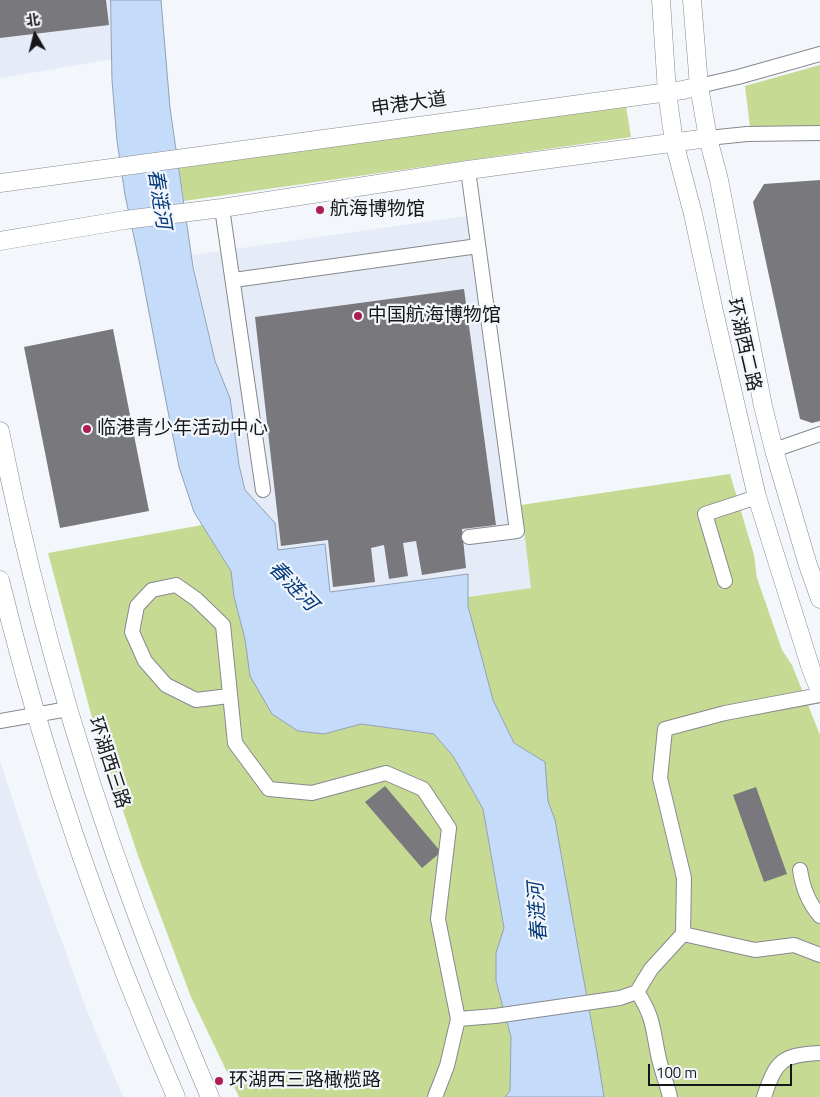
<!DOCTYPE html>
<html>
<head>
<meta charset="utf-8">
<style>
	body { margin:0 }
	#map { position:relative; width:820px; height:1097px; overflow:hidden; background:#f3f6fb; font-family:"Titillium Web","Noto Sans SC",sans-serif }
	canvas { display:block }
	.north { position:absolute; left:10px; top:10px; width:50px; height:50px; -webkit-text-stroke:4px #f3f6fb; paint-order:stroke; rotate:352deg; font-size:14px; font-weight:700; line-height:20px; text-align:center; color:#161719 }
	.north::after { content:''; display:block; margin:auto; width:18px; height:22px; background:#161719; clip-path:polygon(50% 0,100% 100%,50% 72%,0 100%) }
	.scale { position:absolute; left:648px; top:1064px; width:144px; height:22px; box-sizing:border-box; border:2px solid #161719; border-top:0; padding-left:6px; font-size:15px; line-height:18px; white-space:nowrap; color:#161719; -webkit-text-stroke:4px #f3f6fb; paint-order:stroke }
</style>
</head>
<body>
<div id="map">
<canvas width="820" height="1097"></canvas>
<div class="north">北</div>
<div class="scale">100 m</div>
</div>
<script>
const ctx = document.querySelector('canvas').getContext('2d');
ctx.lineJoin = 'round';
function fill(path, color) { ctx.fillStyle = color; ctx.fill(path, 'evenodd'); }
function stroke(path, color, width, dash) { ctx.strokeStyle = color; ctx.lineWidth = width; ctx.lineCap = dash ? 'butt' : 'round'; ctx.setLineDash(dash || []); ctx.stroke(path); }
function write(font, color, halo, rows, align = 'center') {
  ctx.font = font + ' "Titillium Web","Noto Sans SC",sans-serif'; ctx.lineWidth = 4.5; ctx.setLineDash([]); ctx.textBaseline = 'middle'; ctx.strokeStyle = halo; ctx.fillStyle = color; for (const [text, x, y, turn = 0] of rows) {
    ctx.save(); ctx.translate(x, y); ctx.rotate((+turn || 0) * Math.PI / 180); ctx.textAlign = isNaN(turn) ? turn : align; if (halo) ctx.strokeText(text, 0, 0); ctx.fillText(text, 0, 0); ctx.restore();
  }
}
const built = new Path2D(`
	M0,0H111L112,59L0,78Z
	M481,214L532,588L468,597L467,574L330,592L278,550L274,523L246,491L239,465L230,398L215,361L192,255Z
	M0,761L35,867L87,1011L123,1097H0Z`);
const green = new Path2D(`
	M820,65V126L750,127L745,86Z
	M626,106L631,137L184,201L179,168Z
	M730,474L754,555L757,578L782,650L792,665L820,735V1097H604L597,1053L565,876L555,820L548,801L545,762L514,743L493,700L468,606V597L531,588L521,505Z
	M202,525L231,571L234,597L245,639L272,714L298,731L324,734L361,724L434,734L453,756L483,809L504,929L496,953V981L511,1037L510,1091L505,1097H239L191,997L138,856L91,714L48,553Z`);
const water = new Path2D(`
	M111,0H161L170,108L193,267L215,361L230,398L239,465L245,490L275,523L278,550L325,544L330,592L468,574V606L493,700L514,743L545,762L548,801L555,820L565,876L597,1053L604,1097H505L510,1091L511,1037L496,981V953L504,928L483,809L453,756L434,734L361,724L324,734L298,731L272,714L250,676L245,639L234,597L231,571L194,512L179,467L164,391L140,265L125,195L117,141L112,80Z`);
const building = new Path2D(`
	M0,0H106L109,25L0,38Z
	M820,180V421L812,423L800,419L753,202L764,184Z
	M464,289L496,525L462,529L466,568L422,575L416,541L403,543L408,576L389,579L384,545L371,548L375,582L333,587L328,540L281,546L255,317Z
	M113,329L149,511L60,528L24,347Z
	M385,786L441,852L422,868L365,802Z
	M756,787L787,874L764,882L733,795Z`);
const minor = new Path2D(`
	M699,86L738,77L820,54
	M708,138L747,134L820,133
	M468,170L517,531L469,537
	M222,208L263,490
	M234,280L478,246
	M774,450L820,434
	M725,581L705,514L757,497
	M229,696L196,700L166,685L145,661L132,632L137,606L152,590L176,585L196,599L223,625L235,743L269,789L312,793L386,773L423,789L449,828L438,919L458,1019
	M0,721L68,709
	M800,870C803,888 808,902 820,916
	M683,934L684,878L660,778L665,729L725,713L820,695
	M637,992C654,1016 653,1032 659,1059C662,1072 667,1084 670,1097
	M435,1097L447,1066L458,1019L495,1016L620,998L637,992L651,969L683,934L755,950L794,945L820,955
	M764,1097C776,1061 781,1055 820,1053`);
const major = new Path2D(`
	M661,0L667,92L674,142L693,214L715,316L757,497L811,669L820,691
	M692,0L699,86L708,138L719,180L763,406L774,450L807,562L820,599
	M0,183L683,90L699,86
	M0,241L125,220L222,208L468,170L708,138
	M0,431C37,618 91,801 161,978C177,1018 193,1058 210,1097
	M0,580C43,757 103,930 176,1097`);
const markers = [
	[320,210,5,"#ad1c52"],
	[358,316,5,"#ad1c52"],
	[87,429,5,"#ad1c52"],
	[219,1081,5,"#ad1c52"]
];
const streetNames = [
	["申港大道",409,105,-8],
	["环湖西二路",743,345,77],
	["环湖西三路",108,763,72]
];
const poiNames = [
	["航海博物馆",330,210],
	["中国航海博物馆",368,316],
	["临港青少年活动中心",97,429],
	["环湖西三路橄榄路",229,1081]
];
const waterNames = [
	["春涟河",158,199,81],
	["春涟河",292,587,46],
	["春涟河",539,912,-94]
];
fill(built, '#e5ecf8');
fill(green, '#c7da93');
fill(water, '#c4dbfa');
stroke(water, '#90a0b6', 1);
fill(building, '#79787d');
stroke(minor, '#86898d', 16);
stroke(major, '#86898d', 19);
stroke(minor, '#fff', 14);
stroke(major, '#fff', 18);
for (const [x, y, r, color] of markers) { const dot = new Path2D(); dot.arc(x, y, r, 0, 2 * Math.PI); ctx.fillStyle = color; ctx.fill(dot); stroke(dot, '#f3f6fb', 2); }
write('19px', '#161719', '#f3f6fb', streetNames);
write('19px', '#161719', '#f3f6fb', poiNames, 'left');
write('italic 20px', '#053c7e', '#f3f6fb', waterNames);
</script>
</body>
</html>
